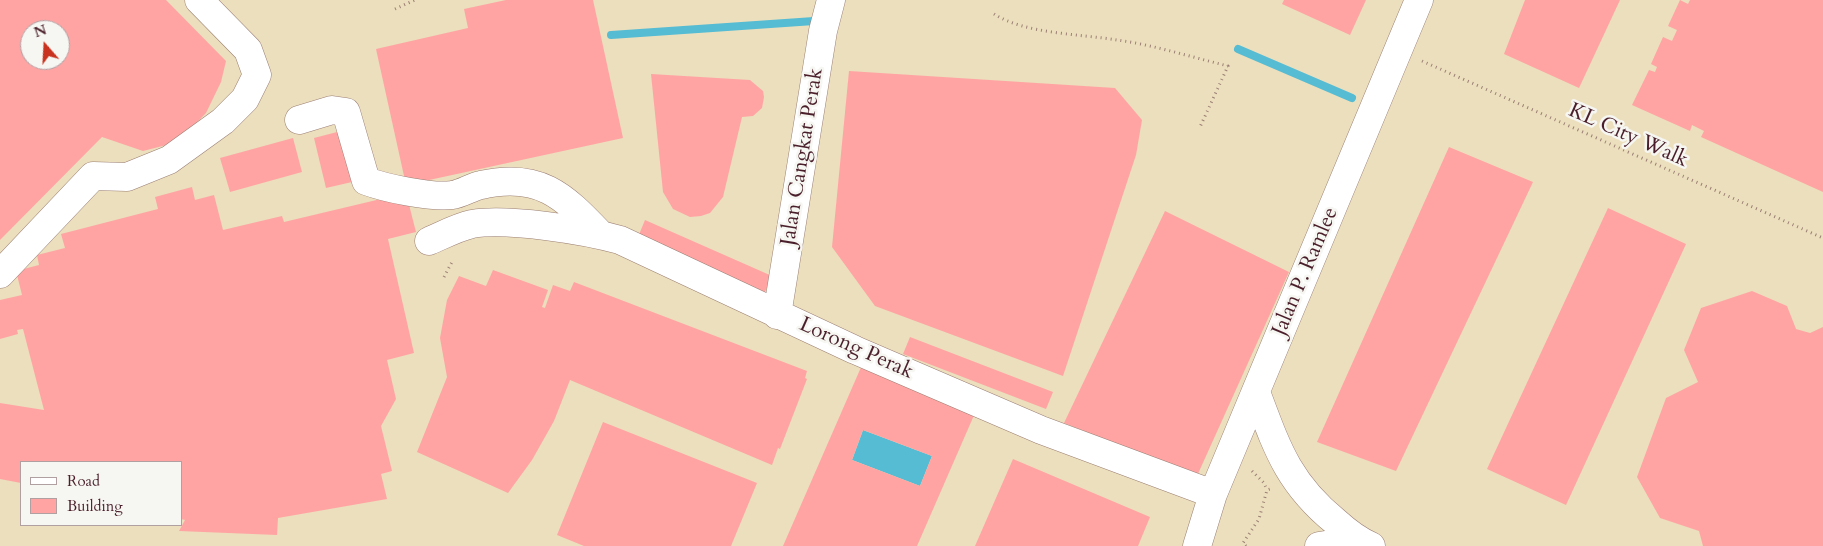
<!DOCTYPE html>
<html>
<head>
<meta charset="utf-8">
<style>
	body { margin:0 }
	#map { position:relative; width:1823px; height:546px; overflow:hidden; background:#ecdfbd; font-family:Cardo,serif }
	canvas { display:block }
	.legend { position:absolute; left:20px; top:461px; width:162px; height:65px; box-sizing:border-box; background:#f6f6f2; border:1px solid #b1a0a2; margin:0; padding:6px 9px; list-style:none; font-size:15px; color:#4a1f2b }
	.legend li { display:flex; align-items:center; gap:10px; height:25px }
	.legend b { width:25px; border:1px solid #b1a0a2 }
	.north { position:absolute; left:20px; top:20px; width:50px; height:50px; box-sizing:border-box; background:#f6f6f2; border:1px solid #b1a0a2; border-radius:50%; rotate:341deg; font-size:14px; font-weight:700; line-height:20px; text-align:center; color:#4a1f2b }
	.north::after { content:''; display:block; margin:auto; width:18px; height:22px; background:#c8321e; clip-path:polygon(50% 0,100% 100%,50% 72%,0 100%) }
</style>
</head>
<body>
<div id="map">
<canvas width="1823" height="546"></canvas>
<ul class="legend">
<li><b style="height:6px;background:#fff"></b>Road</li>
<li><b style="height:14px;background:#ffa4a3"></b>Building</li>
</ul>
<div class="north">N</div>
</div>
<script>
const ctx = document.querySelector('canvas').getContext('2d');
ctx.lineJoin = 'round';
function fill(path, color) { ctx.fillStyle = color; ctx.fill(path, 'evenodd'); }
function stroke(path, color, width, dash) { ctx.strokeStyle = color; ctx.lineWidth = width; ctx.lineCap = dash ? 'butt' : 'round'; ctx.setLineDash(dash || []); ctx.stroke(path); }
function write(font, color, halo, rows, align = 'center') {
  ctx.font = font + ' Cardo,serif'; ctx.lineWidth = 5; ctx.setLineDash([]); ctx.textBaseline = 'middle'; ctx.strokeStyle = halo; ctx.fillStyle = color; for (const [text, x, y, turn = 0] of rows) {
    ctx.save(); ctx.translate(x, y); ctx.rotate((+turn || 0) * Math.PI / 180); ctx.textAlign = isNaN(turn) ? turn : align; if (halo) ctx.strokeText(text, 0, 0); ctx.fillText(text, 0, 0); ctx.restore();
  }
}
const water = new Path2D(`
	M863,430L932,456L920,486L852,460Z`);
const stream = new Path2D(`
	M611,35L814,21
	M1238,49L1352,98`);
const building = new Path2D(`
	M0,0H166L226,61L221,82L206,113L178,142L143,151L102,137L0,240ZM30,30H60V60H30Z
	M506,0H593L623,138L406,185L376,49L468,28L464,9Z
	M1284,0H1366L1350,35L1282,4Z
	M1525,0H1620L1579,88L1504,54Z
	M1680,0L1688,4L1690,0H1823V192L1701,137L1704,131L1692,125L1690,131L1632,105L1649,70L1655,72L1657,67L1651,64L1663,37L1672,41L1677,30L1668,26Z
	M849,71L1115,88L1142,120L1136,155L1063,376L875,306L832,247Z
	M651,74L750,80L763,91L764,97L762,108L753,116L742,117L723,197L710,213L701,216L690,217L673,209L663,192Z
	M341,131L352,182L326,188L314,138Z
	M293,138L302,172L230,192L220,158Z
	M1449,147L1533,182L1396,471L1317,442Z
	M192,187L195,200L214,195L223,230L282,216L284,222L406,193L416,232L388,239L414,353L387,360L396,399L381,426L392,471L381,474L387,499L278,518L277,535L179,531L185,520L181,519V462H21V483L0,479V403L44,410L23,329L17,330L18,334L0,339V300L22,295L16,271L39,265L37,255L65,248L61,234L158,209L155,197Z
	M1608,208L1686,244L1566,505L1487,469Z
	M1165,211L1289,272L1197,476L1064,423Z
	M645,220L772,276L765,292L638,237Z
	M493,270L548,290L542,307L545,308L553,285L570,291L574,282L807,371L805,378L807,379L780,449L778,448L772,465L570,380L554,421L532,460L508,493L417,452L447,377L440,338L447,300L459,276L486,286Z
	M1752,291L1787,306L1796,329L1810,333L1823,327V546H1703L1699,531L1660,518L1637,477L1666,398L1698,382L1684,350L1701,308Z
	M910,337L1053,392L1046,409L903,354Z
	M862,365L975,413L917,546H783ZM863,430L932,456L920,486L852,460Z
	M603,422L757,483L731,546H584L557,535Z
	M1013,459L1150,517L1138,546H975Z`);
const path = new Path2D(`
	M395,9L415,0
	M994,14C1025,34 1081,34 1117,40C1154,45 1191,57 1228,66L1200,127
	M1422,61L1823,238
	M444,277L453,260
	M1252,471L1264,483L1267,490
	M1246,546L1243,543L1259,519L1267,490L1270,489`);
const minor = new Path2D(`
	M299,120L332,110L346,112L366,181C385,188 432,198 452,195C462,194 471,187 481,185C539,172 563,195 600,234
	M429,241C443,235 458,227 472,224C508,218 584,230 620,240L855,350L1041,430L1213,494
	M0,274L93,176L127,177L169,160L223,121L245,99L257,75L248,50L199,0
	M777,315L823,31L831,0
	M1256,392C1277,448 1288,483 1336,522C1347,532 1357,540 1371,546
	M1197,546L1213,494L1419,0
	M1319,546L1357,540`);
const streetNames = [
	["KL City Walk",1628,136,24],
	["Jalan Cangkat Perak",803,157,-81],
	["Jalan P. Ramlee",1306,272,-67],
	["Lorong Perak",856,349,24]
];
fill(water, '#56bcd4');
stroke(stream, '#56bcd4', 8);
fill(building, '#ffa4a3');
stroke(minor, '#9b7f74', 29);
stroke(path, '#9b7f74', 3, [1, 4]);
stroke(minor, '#fff', 28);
write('21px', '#4a1f2b', '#f6f6f2', streetNames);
</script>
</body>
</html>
